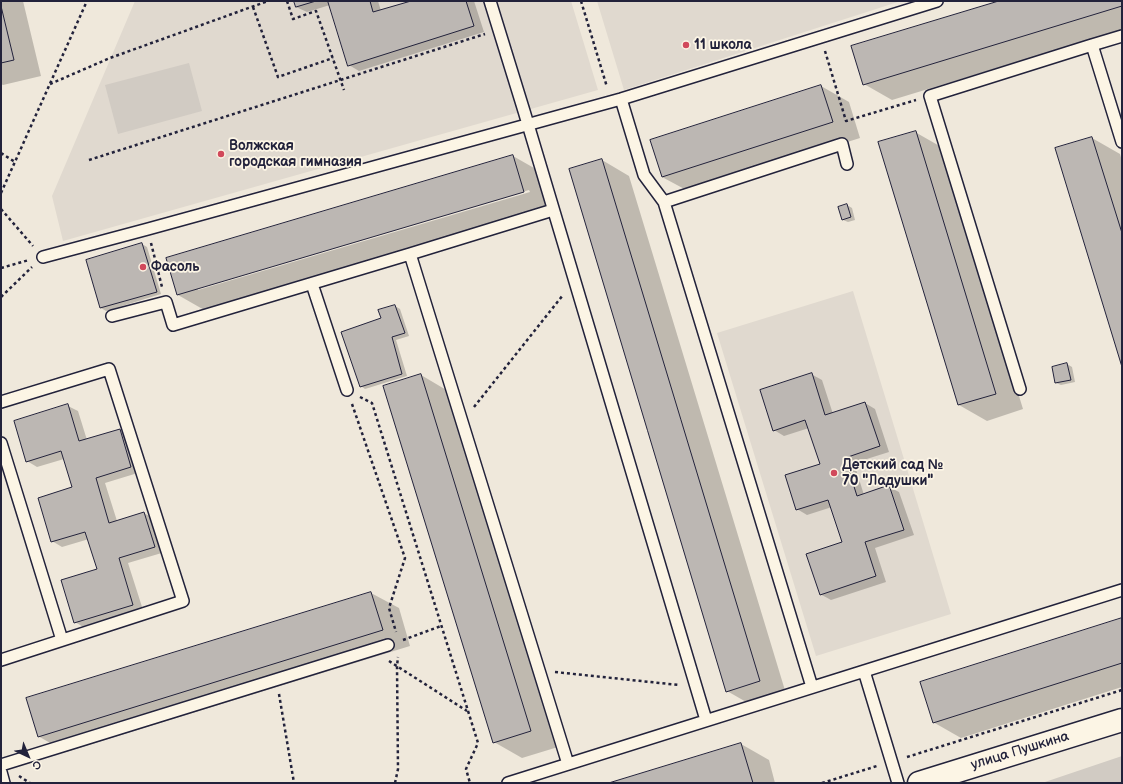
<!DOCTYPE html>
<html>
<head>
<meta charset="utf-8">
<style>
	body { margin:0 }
	#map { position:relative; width:1123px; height:784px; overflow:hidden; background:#efe8db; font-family:"Balsamiq Sans",sans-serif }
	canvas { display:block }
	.frame { position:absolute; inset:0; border:2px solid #22223b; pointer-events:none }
	.north { position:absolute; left:8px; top:736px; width:40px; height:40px; -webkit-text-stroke:3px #fcf5e5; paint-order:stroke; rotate:136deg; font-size:11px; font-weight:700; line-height:16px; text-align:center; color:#22223b }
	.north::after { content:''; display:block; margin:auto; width:14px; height:18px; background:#22223b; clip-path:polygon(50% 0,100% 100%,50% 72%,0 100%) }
</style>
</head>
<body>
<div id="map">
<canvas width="1123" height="784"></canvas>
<div class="frame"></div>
<div class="north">С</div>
</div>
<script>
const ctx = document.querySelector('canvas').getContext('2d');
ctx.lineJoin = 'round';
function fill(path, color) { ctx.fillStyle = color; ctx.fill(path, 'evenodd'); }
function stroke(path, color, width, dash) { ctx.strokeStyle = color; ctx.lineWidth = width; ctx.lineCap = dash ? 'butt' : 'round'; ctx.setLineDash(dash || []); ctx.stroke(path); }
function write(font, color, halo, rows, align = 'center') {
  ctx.font = font + ' "Balsamiq Sans",sans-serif'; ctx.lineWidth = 3.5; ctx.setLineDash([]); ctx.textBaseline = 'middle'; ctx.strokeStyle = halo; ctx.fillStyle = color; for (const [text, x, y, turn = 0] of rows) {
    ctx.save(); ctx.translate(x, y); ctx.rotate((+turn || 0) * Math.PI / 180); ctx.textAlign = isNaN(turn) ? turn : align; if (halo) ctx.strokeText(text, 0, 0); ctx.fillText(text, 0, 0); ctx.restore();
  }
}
const built = new Path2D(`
	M135,1H571L598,90L63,241L52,196Z
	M597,1H901L624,90Z
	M853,291L951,614L816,656L717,333Z`);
const green = new Path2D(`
	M189,63L202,111L118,134L105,85Z
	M1122,756V783H1042Z`);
const shadow = new Path2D(`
	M1,1H23L41,76L3,85L1,84Z
	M295,1H378L381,11L415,1H474L484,32L359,71L349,65L330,5L307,12L296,7Z
	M1003,1H1122V30L892,100L864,84Z
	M821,86L849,102L860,138L690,192L662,177Z
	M915,132L943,148L1023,409L987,421L959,405Z
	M1092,138L1120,154L1122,161V363Z
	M513,156L541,172L551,208L206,311L178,295L168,259ZM529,190L530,192L198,290V288Z
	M602,160L629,176L787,697L755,707L727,691Z
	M847,205L852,208L855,220L848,222L843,220Z
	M142,244L147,247L161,294L106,311L101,308L87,261Z
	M395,306L400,309L409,336L396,340L407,376L365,389L361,386L382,319Z
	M1067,364L1072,367L1075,382L1061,385L1056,383Z
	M811,374L822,380L833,414L865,403L875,409L889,452L854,463L864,495L889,487L899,492L914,535L875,548L886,582L831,600L820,594L844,543L832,507L807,515L797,509L821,465L809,428L784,436L774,430Z
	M421,375L448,391L558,747L522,758L494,742Z
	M68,406L78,411L87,440L120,430L130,436L141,472L105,483L117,521L144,513L154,519L165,552L128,563L143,610L85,628L75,622L98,570L89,539L62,547L52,541L73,488L64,459L37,467L27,461Z
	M371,593L399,608L410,646L66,752L38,736Z
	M1122,619V687L961,738L933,722Z
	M741,744L769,760L775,783H613Z`);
const building = new Path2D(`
	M294,1H316L296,7Z
	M328,1H370L373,12L411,1H466L474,26L348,66Z
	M999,1H1122V6L863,85L851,46Z
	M1,6L14,60L1,63Z
	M821,85L833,122L662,177L650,140Z
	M916,131L996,394L958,405L878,142Z
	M1092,137L1122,233V367L1055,148Z
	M513,155L524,192L177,295L166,258Z
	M602,159L760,681L726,692L569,169Z
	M847,204L851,217L842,220L838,207Z
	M142,243L157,292L100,308L86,260Z
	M395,305L405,333L392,337L402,374L360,387L341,332L381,318L378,310Z
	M1067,363L1071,380L1055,383L1052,367Z
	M812,373L825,415L865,402L880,446L845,458L857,496L889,485L904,530L865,542L876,576L820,595L806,554L842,542L828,500L796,510L785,475L820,464L805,420L773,431L760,390Z
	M421,374L531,731L493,743L383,386Z
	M68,404L79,441L120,429L131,467L96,478L109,523L144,512L155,547L119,558L133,605L74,623L61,580L97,569L85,532L51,542L38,498L72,487L61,451L26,462L14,421Z
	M371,592L383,630L38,737L26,698Z
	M1122,618V663L933,723L920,682Z
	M741,743L753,783H609Z`);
const path = new Path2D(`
	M287,1L293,19L316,11L344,90
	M581,1L607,87
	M253,7L278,77L333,58
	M825,51L846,121L916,100
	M50,84L110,58L268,1
	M1,153L15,162
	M89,160L485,34
	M1,193L87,1
	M1,209L33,246
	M151,243L162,287
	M1,268L29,260
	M1,297L32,267
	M360,397L372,403L478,743L466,769L470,783
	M352,404L405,558L389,608L396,632
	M474,407L563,295
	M403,640L441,626
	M389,661L467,711
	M555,672L679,685
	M279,694L294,783
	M907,757L1122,690
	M19,776L30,783
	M395,783L398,769L397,666L398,657
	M822,783L877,766`);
const service = new Path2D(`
	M490,1L524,111L706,720
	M1122,36L1092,45L1122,142
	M621,99L644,175L664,202L812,687
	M664,202L842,144L847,164
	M410,254L568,764
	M43,257L148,229L621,99L937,1
	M312,284L347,390
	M112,316L166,302L173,325L410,254L553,210
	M1020,389L930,96L1092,45
	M1,402L109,369L183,601L1,660
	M1,443L62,640
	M864,671L898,783
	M1,765L388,645
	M1,772L4,783
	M508,783L1122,590`);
const tertiary = new Path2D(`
	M919,783L1122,720`);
const markers = [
	[686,45,4,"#d1495b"],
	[221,154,4,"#d1495b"],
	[143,267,4,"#d1495b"],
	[834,473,4,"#d1495b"]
];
const poiNames = [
	["11 школа",694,45],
	["Волжская",229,146],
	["городская гимназия",229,162],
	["Фасоль",151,267],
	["Детский сад №",842,465],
	["70 \"Ладушки\"",842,481]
];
const streetNames = [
	["улица Пушкина",1020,751,-17]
];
fill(built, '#e0d9cf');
fill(green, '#d1cbc3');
fill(shadow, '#0003');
fill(building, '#bcb7b3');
stroke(building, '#22223b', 1);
stroke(service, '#22223b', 14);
stroke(tertiary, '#22223b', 25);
stroke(path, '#22223b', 2.5, [3, 3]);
stroke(service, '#fcf5e5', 11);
stroke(tertiary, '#fcf5e5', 22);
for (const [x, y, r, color] of markers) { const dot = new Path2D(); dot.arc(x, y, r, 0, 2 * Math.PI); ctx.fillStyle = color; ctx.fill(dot); stroke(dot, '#fcf5e5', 1.5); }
write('bold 14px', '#22223b', '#fcf5e5', poiNames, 'left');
write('14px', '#22223b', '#fcf5e5', streetNames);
</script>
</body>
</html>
